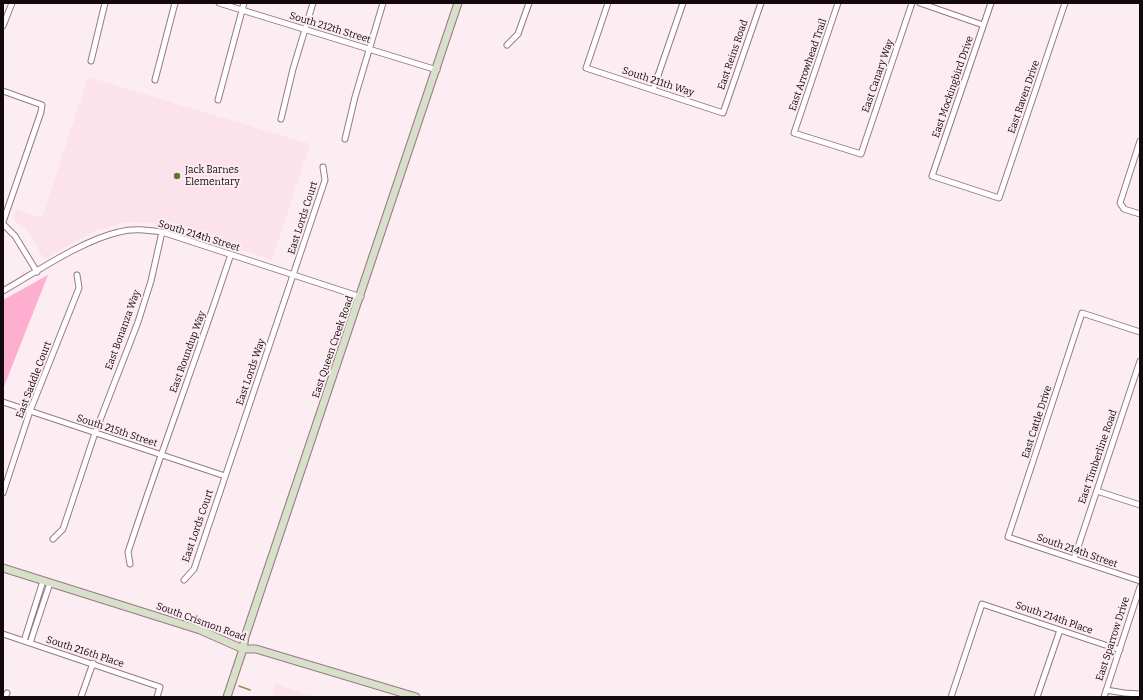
<!DOCTYPE html>
<html>
<head>
<meta charset="utf-8">
<style>
	body { margin:0 }
	#map { position:relative; width:1143px; height:700px; overflow:hidden; background:#fcedf2; font-family:Bitter,serif }
	canvas { display:block }
	.frame { position:absolute; inset:0; border:4px solid #13080d; pointer-events:none }
</style>
</head>
<body>
<div id="map">
<canvas width="1143" height="700"></canvas>
<div class="frame"></div>
</div>
<script>
const ctx = document.querySelector('canvas').getContext('2d');
ctx.lineJoin = 'round';
function fill(path, color) { ctx.fillStyle = color; ctx.fill(path, 'evenodd'); }
function stroke(path, color, width, dash) { ctx.strokeStyle = color; ctx.lineWidth = width; ctx.lineCap = dash ? 'butt' : 'round'; ctx.setLineDash(dash || []); ctx.stroke(path); }
function write(font, color, halo, rows, align = 'center') {
  ctx.font = font + ' Bitter,serif'; ctx.lineWidth = 4; ctx.setLineDash([]); ctx.textBaseline = 'middle'; ctx.strokeStyle = halo; ctx.fillStyle = color; for (const [text, x, y, turn = 0] of rows) {
    ctx.save(); ctx.translate(x, y); ctx.rotate((+turn || 0) * Math.PI / 180); ctx.textAlign = isNaN(turn) ? turn : align; if (halo) ctx.strokeText(text, 0, 0); ctx.fillText(text, 0, 0); ctx.restore();
  }
}
const built = new Path2D(`
	M88,77L310,144L272,260L160,223L126,222L94,231L44,259L26,228L16,222L13,217L16,209L42,218Z
	M275,684L317,697H271Z`);
const green = new Path2D(`
	M48,275L3,389V300Z`);
const stream = new Path2D(`
	M239,686L250,690`);
const street = new Path2D(`
	M219,3L437,70
	M608,3L586,68L723,113L761,3
	M838,3L794,133L861,154L912,3
	M920,3L983,25
	M991,3L932,176L999,198L1065,3
	M3,26L12,3
	M507,45L518,34L529,3
	M91,61L105,3
	M155,80L175,3
	M653,90L683,3
	M3,91L42,105L41,112L3,222
	M218,100L244,3
	M281,119L293,69L313,3
	M345,139L355,97L383,3
	M1140,141L1120,203L1124,209L1140,214
	M3,224L15,236L37,272
	M3,291C36,272 83,240 119,232C133,228 147,230 162,232L361,297
	M1140,332L1082,313L1008,537L1140,581
	M3,402L225,476
	M1097,491L1140,505
	M3,493L30,411L79,288L77,275
	M53,539L63,529L95,433L138,322L151,281L162,232
	M1074,559L1140,361
	M130,564L128,552C161,452 198,354 231,254
	M184,580L194,569L325,180L323,167
	M3,634L160,687L157,697
	M24,641L43,581
	M30,643L50,583
	M1106,690L1124,693L1140,694
	M5,697L7,693
	M81,697L93,663
	M951,697L982,604L1120,650
	M1037,697L1060,630
	M1104,697L1140,587`);
const secondary = new Path2D(`
	M3,568L200,630L243,649H256L416,697
	M227,697L243,649L245,637L458,3`);
const markers = [
	[177,176,4,"#5b792f"]
];
const streetNames = [
	["South 212th Street",330,28,17],
	["East Reins Road",733,55,-71],
	["East Arrowhead Trail",808,65,-71],
	["East Canary Way",878,76,-71],
	["South 211th Way",658,82,18],
	["East Mockingbird Drive",953,87,-71],
	["East Raven Drive",1024,97,-71],
	["East Lords Court",303,218,-72],
	["South 214th Street",199,236,17],
	["East Bonanza Way",123,330,-70],
	["East Queen Creek Road",333,347,-71],
	["East Roundup Way",188,352,-70],
	["East Lords Way",251,372,-71],
	["East Saddle Court",34,380,-69],
	["East Cattle Drive",1037,422,-72],
	["South 215th Street",117,431,18],
	["East Timberline Road",1098,457,-71],
	["East Lords Court",198,526,-71],
	["South 214th Street",1077,551,19],
	["South 214th Place",1054,618,19],
	["South Crismon Road",201,622,20],
	["East Sparrow Drive",1113,639,-72],
	["South 216th Place",85,652,18]
];
const poiNames = [
	["Jack Barnes",185,170],
	["Elementary",185,182]
];
fill(built, '#fce2eb');
fill(green, '#feafcf');
stroke(stream, '#7e9756', 1.5);
stroke(street, '#987884', 7);
stroke(secondary, '#987884', 9);
stroke(street, '#fff', 5);
stroke(secondary, '#d7e1c9', 7);
for (const [x, y, r, color] of markers) { const dot = new Path2D(); dot.arc(x, y, r, 0, 2 * Math.PI); ctx.fillStyle = color; ctx.fill(dot); stroke(dot, '#fcedf2', 1.5); }
write('10px', '#13080d', '#fcedf2', streetNames);
write('10px', '#13080d', '#fcedf2', poiNames, 'left');
</script>
</body>
</html>
